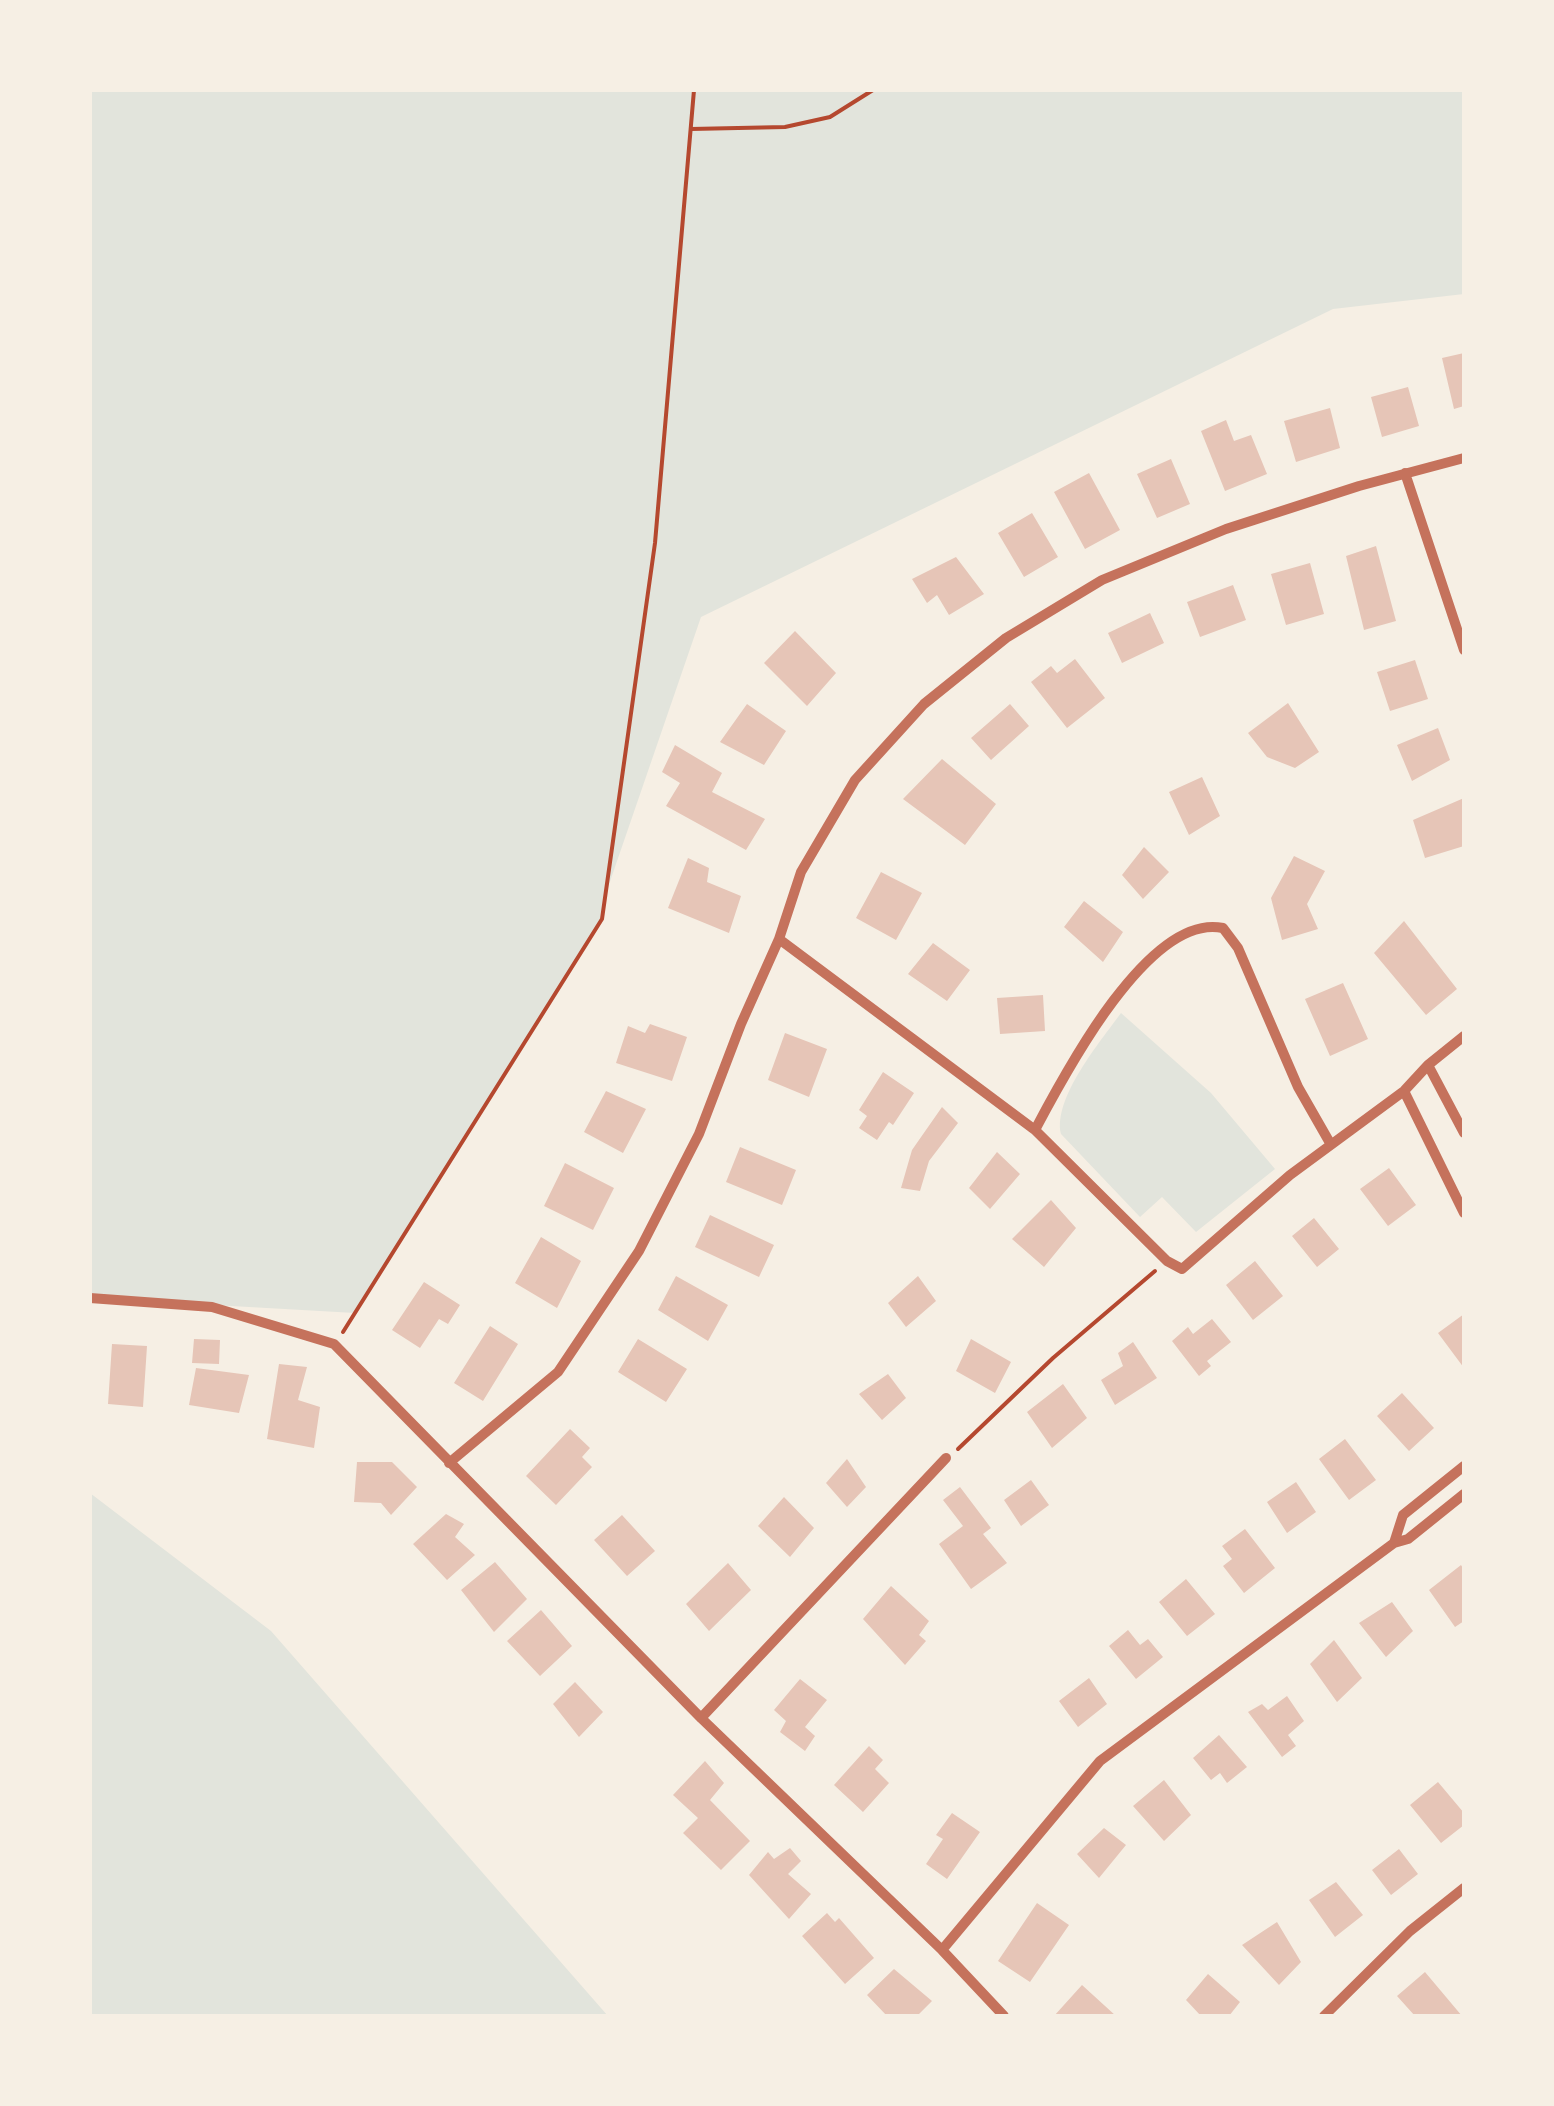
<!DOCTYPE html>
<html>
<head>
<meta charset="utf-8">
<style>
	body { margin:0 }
	#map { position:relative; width:1554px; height:2106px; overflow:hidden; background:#f6efe4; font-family:Jost,sans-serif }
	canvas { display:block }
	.frame { position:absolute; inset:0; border:92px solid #f6efe4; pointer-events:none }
</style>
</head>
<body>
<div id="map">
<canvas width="1554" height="2106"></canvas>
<div class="frame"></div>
</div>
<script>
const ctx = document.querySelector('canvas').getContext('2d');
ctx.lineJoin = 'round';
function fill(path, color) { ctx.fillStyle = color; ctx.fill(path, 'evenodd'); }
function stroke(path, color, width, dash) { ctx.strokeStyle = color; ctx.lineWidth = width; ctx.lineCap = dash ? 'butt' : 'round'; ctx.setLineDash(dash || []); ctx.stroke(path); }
const green = new Path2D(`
	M90,90H1464V294L1333,309L701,617L605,896L602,919L355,1313L90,1298Z
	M1121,1013L1211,1093L1275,1169L1196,1232L1162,1197L1140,1217L1061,1134C1053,1098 1100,1042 1121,1013Z
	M90,1493L271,1631L608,2016H90Z`);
const building = new Path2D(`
	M1464,353V406L1454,409L1442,358Z
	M1408,387L1419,426L1382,437L1371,397Z
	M1330,408L1340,448L1296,462L1284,421Z
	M1226,420L1234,441L1251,435L1267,474L1225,491L1201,431Z
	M1171,459L1190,504L1157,518L1137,474Z
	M1089,473L1120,530L1085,549L1054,492Z
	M1032,513L1058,557L1024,577L998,533Z
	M1376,546L1396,621L1364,630L1346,556Z
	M956,557L984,594L949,615L937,595L927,603L912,579Z
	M1310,563L1324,614L1286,625L1271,574Z
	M1233,585L1246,620L1200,637L1187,602Z
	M1150,613L1164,643L1122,663L1108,633Z
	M795,631L836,673L807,706L764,663Z
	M1075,659L1105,698L1067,728L1031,682L1051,666L1057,673Z
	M1415,660L1428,699L1390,711L1377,672Z
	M1288,703L1319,752L1295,768L1267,757L1248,733Z
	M747,704L786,731L764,765L720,742Z
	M1010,704L1029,726L991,760L971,738Z
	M1438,728L1450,760L1412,781L1397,745Z
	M675,745L722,773L712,792L765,819L746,850L666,806L680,783L662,772Z
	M942,759L996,804L965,845L903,799Z
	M1202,777L1220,816L1189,835L1169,792Z
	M1464,798V846L1425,858L1413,820Z
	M1144,847L1169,872L1143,899L1122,875Z
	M1294,856L1325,871L1307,904L1318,929L1282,940L1271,898Z
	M688,858L709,868L707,882L741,896L729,933L668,908Z
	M881,872L922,893L896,940L856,918Z
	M1084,901L1123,932L1103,962L1064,927Z
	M1404,921L1457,989L1426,1015L1374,953Z
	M933,943L970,970L947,1001L908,974Z
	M1343,983L1368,1039L1330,1056L1305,999Z
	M1043,995L1045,1031L1000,1034L997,998Z
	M650,1024L687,1037L672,1081L616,1063L628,1026L645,1033Z
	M785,1033L827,1049L809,1097L768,1080Z
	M883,1072L914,1093L893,1125L889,1122L877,1140L859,1128L867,1116L859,1110Z
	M606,1091L646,1109L623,1153L584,1132Z
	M942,1107L958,1123L929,1161L920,1191L901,1188L912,1150Z
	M740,1147L796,1170L782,1205L726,1182Z
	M997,1152L1020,1174L990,1209L969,1188Z
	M565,1163L614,1188L593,1230L544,1206Z
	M1389,1168L1416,1205L1388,1226L1360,1189Z
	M1051,1200L1076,1228L1044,1267L1012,1239Z
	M710,1215L774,1245L759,1277L695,1247Z
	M1314,1218L1339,1249L1317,1267L1292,1236Z
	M541,1237L581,1261L557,1308L515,1283Z
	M1255,1261L1283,1296L1253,1320L1226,1285Z
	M676,1276L728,1305L708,1341L658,1310Z
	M918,1276L936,1301L906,1327L888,1303Z
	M424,1282L460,1305L448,1324L439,1319L420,1348L392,1330Z
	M1464,1314V1368L1438,1333Z
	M1212,1319L1231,1342L1207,1361L1211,1366L1199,1376L1172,1341L1188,1327L1193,1334Z
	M490,1326L518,1344L483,1401L454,1383Z
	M194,1339L220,1340L219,1364L192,1363Z
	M638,1339L687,1369L666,1402L618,1372Z
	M971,1339L1011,1362L995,1393L956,1371Z
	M1133,1342L1157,1378L1115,1405L1101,1380L1123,1366L1118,1353Z
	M112,1344L147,1346L143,1407L108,1404Z
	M279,1364L307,1367L298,1400L320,1407L314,1448L267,1439Z
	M196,1368L249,1375L239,1413L189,1405Z
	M888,1374L906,1398L882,1420L859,1394Z
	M1063,1384L1087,1418L1052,1448L1027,1412Z
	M1402,1393L1434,1428L1409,1451L1377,1416Z
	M570,1429L590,1448L582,1457L592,1467L556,1505L526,1476Z
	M1345,1439L1376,1480L1349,1500L1319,1459Z
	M847,1459L866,1487L847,1507L826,1483Z
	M357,1462H392L417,1487L391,1515L381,1503L354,1502Z
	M1031,1480L1049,1505L1021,1526L1004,1500Z
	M1296,1482L1316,1512L1287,1533L1267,1502Z
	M960,1487L991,1528L983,1534L1007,1563L971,1589L939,1544L963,1526L943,1500Z
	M784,1497L814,1528L790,1557L758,1526Z
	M446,1514L464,1524L455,1537L475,1555L447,1580L413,1544Z
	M622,1515L655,1551L627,1576L594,1540Z
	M1245,1529L1275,1568L1244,1593L1223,1566L1232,1559L1222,1546Z
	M495,1562L527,1599L494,1632L461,1590Z
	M728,1563L751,1590L709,1631L686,1604Z
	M1461,1565L1464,1570V1621L1455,1627L1429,1590Z
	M1186,1579L1215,1614L1187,1636L1159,1602Z
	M891,1586L929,1621L919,1635L926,1641L905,1665L863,1619Z
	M1392,1602L1413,1631L1386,1657L1359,1623Z
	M541,1610L572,1646L540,1676L507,1641Z
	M1128,1630L1140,1645L1148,1639L1163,1657L1136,1679L1109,1646Z
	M1334,1640L1362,1678L1337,1702L1310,1664Z
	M1089,1678L1107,1704L1078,1727L1059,1701Z
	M800,1679L827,1700L805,1727L815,1736L805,1751L780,1732L786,1721L774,1710Z
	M575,1682L603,1712L579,1737L553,1704Z
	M1287,1696L1304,1721L1288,1735L1296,1746L1282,1757L1248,1712L1262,1704L1268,1710Z
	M1219,1735L1247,1767L1227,1783L1220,1773L1211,1780L1193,1758Z
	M869,1746L883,1760L875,1769L889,1783L863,1812L834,1785Z
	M705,1761L724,1783L710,1800L750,1841L721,1870L683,1833L698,1818L673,1795Z
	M1164,1780L1191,1815L1164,1841L1133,1806Z
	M1438,1782L1464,1813V1825L1441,1843L1410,1805Z
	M952,1813L980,1832L947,1879L926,1864L943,1839L936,1835Z
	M1104,1828L1126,1845L1099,1878L1077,1854Z
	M790,1848L801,1861L788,1874L811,1894L789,1919L749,1875L768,1852L774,1859Z
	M1399,1849L1418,1874L1391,1895L1372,1870Z
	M1336,1882L1363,1915L1335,1937L1309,1900Z
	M1037,1903L1069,1925L1030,1982L998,1961Z
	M827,1913L835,1922L839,1918L874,1958L845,1984L802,1936Z
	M1277,1922L1301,1962L1279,1985L1242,1945Z
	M894,1969L932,2001L917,2016H887L867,1995Z
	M1425,1972L1462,2016H1415L1397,1996Z
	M1208,1974L1240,2002L1229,2016H1201L1186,2000Z
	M1082,1985L1116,2016H1054Z`);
const path = new Path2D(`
	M691,129L785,127L830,117L873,90
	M343,1332L602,919L655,543L694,90
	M958,1449L1053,1358L1155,1271`);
const minor = new Path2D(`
	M1405,473L1464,650
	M779,939L1035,1130L1167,1261L1182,1269L1290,1175L1404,1091L1428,1065L1464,1036
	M1428,1065L1464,1133
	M1404,1091L1464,1213
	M1035,1130C1064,1075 1149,912 1223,928L1238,948L1298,1087L1330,1143
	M90,1298L212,1307L334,1344L701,1718L942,1950L1004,2016
	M449,1463L558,1372L639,1251L699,1134L741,1024L779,939L801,872L855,780L924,704L1006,638L1102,580L1226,529L1359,486L1464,458
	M1464,1466L1403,1515L1394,1543L1408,1539L1464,1494
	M701,1718L946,1458
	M942,1950L1100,1761L1394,1543
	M1324,2016L1410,1931L1464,1888`);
fill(green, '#e2e4dc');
fill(building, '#e6c5b7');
stroke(path, '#b5482f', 4);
stroke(minor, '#c5725c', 10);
</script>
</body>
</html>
